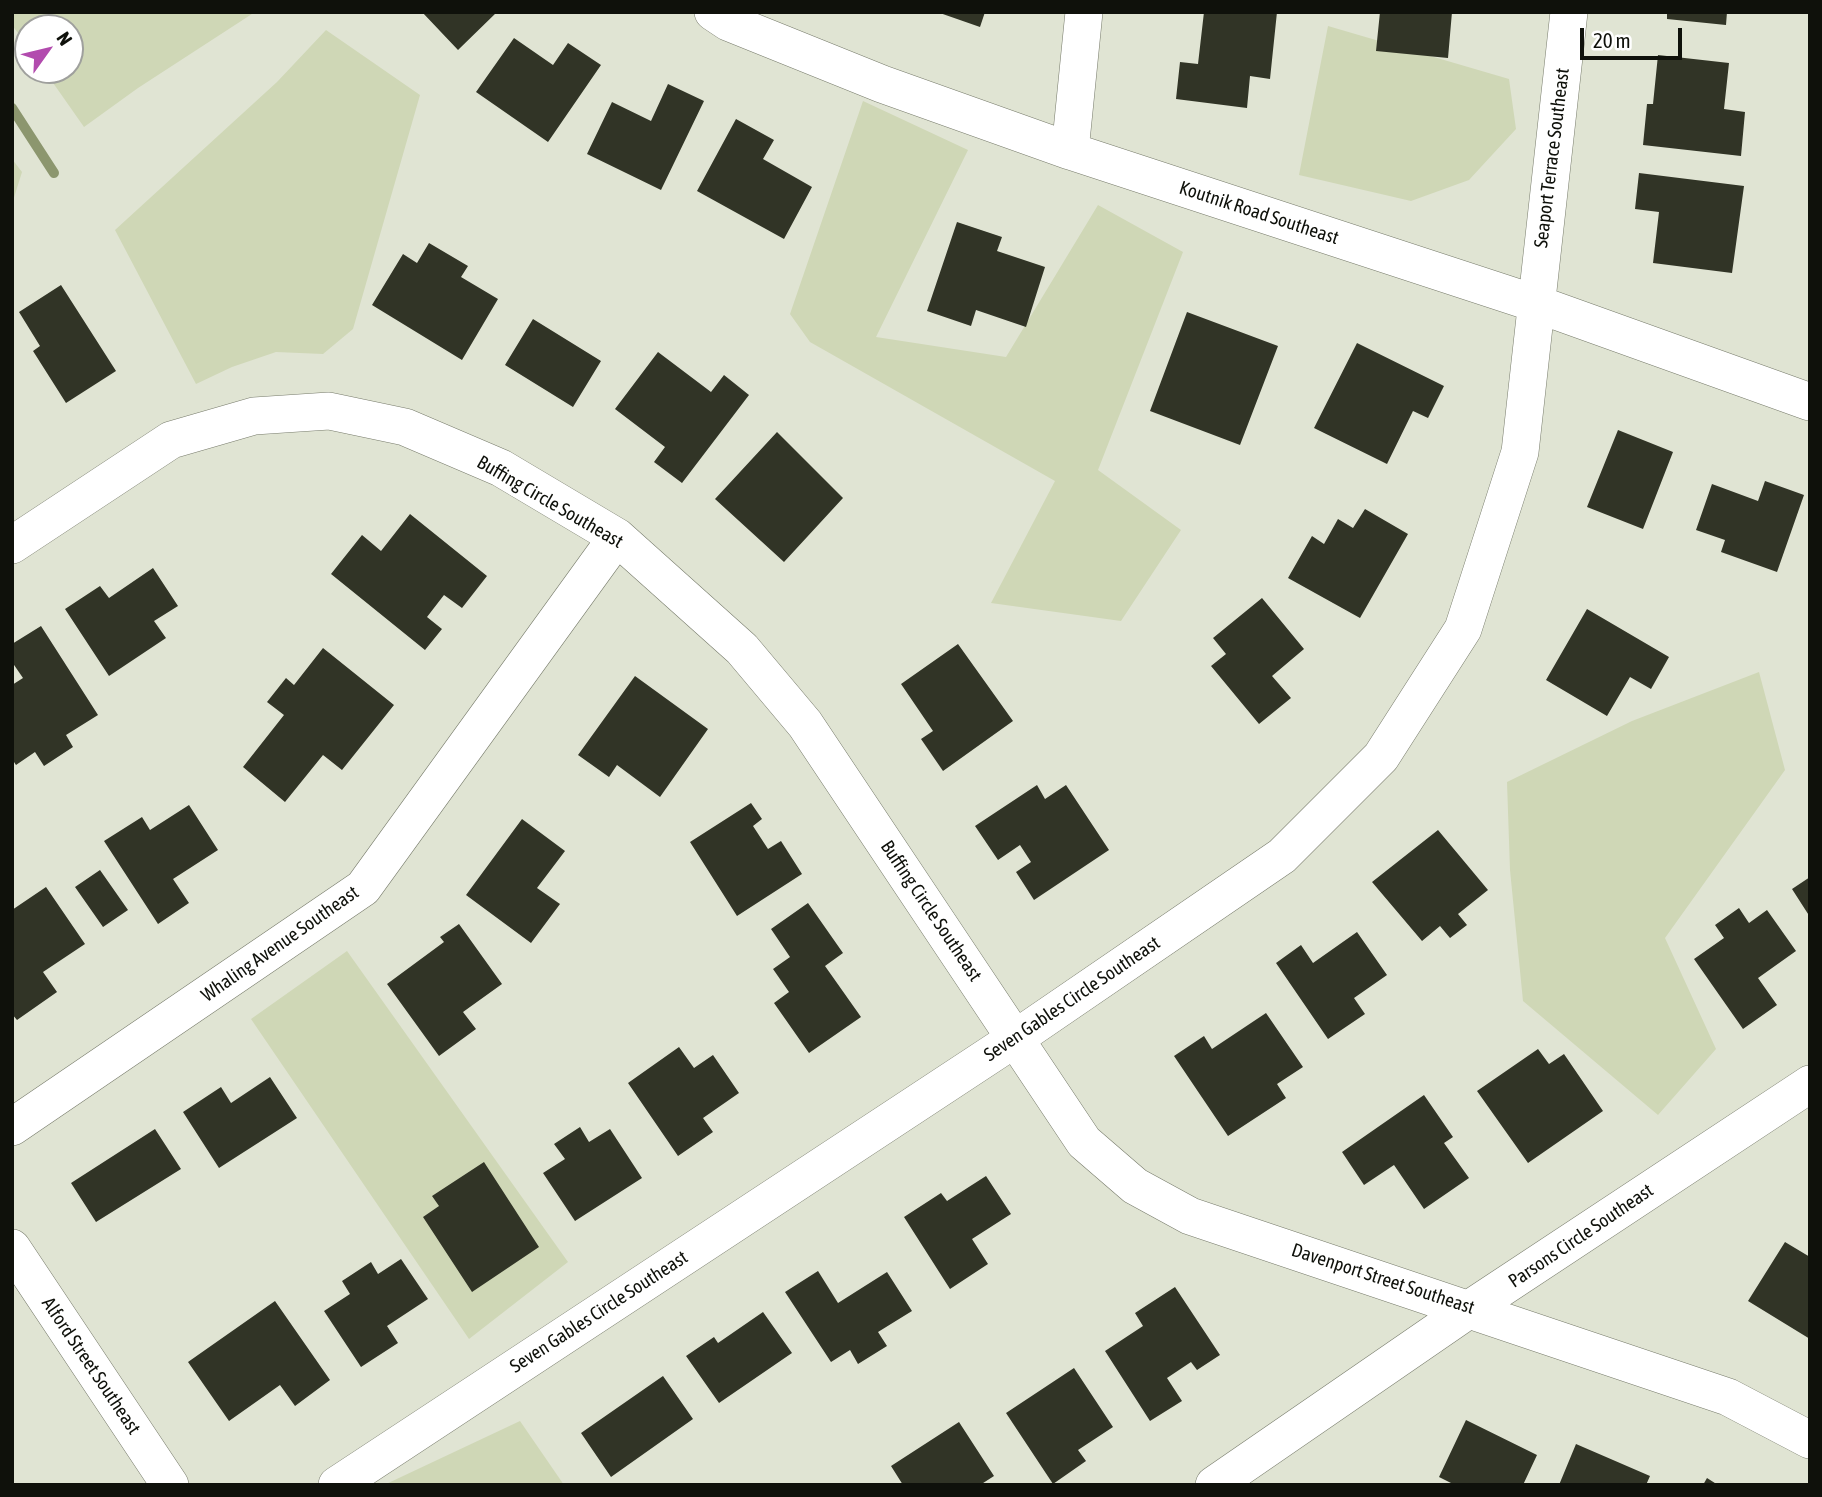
<!DOCTYPE html>
<html>
<head>
<meta charset="utf-8">
<style>
	body { margin:0 }
	#map { position:relative; width:1822px; height:1497px; overflow:hidden; background:#e0e4d3; font-family:"Asap Condensed",sans-serif }
	canvas { display:block }
	.frame { position:absolute; inset:0; border:14px solid #0f110b; pointer-events:none }
	.north { position:absolute; left:14px; top:14px; width:70px; height:70px; box-sizing:border-box; background:#fff; border:2px solid #9fa09d; border-radius:50%; rotate:56deg; font-size:19px; font-weight:700; line-height:28px; text-align:center; color:#0f110b }
	.north::after { content:''; display:block; margin:auto; width:24px; height:32px; background:#b24bae; clip-path:polygon(50% 0,100% 100%,50% 72%,0 100%) }
	.scale { position:absolute; left:1580px; top:28px; width:102px; height:32px; box-sizing:border-box; border:4px solid #0f110b; border-top:0; padding-left:9px; font-size:21px; line-height:24px; white-space:nowrap; color:#0f110b; -webkit-text-stroke:5px #fff; paint-order:stroke }
</style>
</head>
<body>
<div id="map">
<canvas width="1822" height="1497"></canvas>
<div class="frame"></div>
<div class="north">N</div>
<div class="scale">20 m</div>
</div>
<script>
const ctx = document.querySelector('canvas').getContext('2d');
ctx.lineJoin = 'round';
function fill(path, color) { ctx.fillStyle = color; ctx.fill(path, 'evenodd'); }
function stroke(path, color, width, dash) { ctx.strokeStyle = color; ctx.lineWidth = width; ctx.lineCap = dash ? 'butt' : 'round'; ctx.setLineDash(dash || []); ctx.stroke(path); }
function write(font, color, halo, rows, align = 'center') {
  ctx.font = font + ' "Asap Condensed",sans-serif'; ctx.lineWidth = 7; ctx.setLineDash([]); ctx.textBaseline = 'middle'; ctx.strokeStyle = halo; ctx.fillStyle = color; for (const [text, x, y, turn = 0] of rows) {
    ctx.save(); ctx.translate(x, y); ctx.rotate((+turn || 0) * Math.PI / 180); ctx.textAlign = isNaN(turn) ? turn : align; if (halo) ctx.strokeText(text, 0, 0); ctx.fillText(text, 0, 0); ctx.restore();
  }
}
const green = new Path2D(`
	M12,12H255L138,88L84,127L44,70H70V28H28V47L12,25Z
	M1328,26L1509,79L1516,129L1469,180L1411,201L1299,175Z
	M326,30L420,95L353,329L323,354L276,352L232,367L196,384L115,230L277,82Z
	M863,101L968,150L876,337L1006,357L1098,205L1183,252L1098,470L1181,530L1121,621L991,603L1055,481L810,342L790,314Z
	M12,159L22,172L12,204Z
	M1759,672L1785,770L1665,938L1716,1049L1658,1115L1523,1001L1510,870L1507,782L1632,721Z
	M347,951L568,1262L469,1339L251,1019Z
	M520,1421L564,1485H384Z`);
const stream = new Path2D(`
	M12,108L54,173`);
const building = new Path2D(`
	M422,12H497L458,50Z
	M937,12H985L980,27Z
	M1204,12H1277L1270,79L1250,76L1247,108L1176,99L1180,62L1198,64Z
	M1380,12H1452L1448,58L1376,51Z
	M1667,12H1727L1726,25L1667,19Z
	M514,38L553,65L568,43L601,65L548,142L476,92Z
	M1658,55L1729,63L1724,109L1745,112L1741,156L1643,145L1647,104H1653Z
	M668,84L704,101L661,190L587,154L612,102L651,121Z
	M736,119L774,140L763,159L812,187L784,239L697,191Z
	M1639,173L1744,186L1732,273L1653,263L1659,212L1635,209Z
	M957,222L1002,237L997,251L1045,267L1026,327L976,310L971,326L927,311Z
	M429,243L468,266L461,277L498,299L462,360L372,305L403,254L417,263Z
	M61,285L116,371L66,403L33,351L40,346L19,312Z
	M1187,312L1278,346L1240,445L1150,411Z
	M533,319L601,361L573,407L505,365Z
	M1357,343L1444,386L1428,418L1413,411L1387,464L1314,428Z
	M658,352L711,392L724,375L749,395L682,483L654,462L665,447L615,409Z
	M1618,430L1673,452L1643,529L1587,507Z
	M777,432L843,498L784,562L715,499Z
	M1765,481L1804,495L1777,572L1721,552L1725,540L1696,530L1712,484L1758,501Z
	M1365,509L1408,534L1360,618L1288,578L1312,536L1324,544L1338,519L1353,528Z
	M410,514L487,576L462,608L444,595L427,617L442,629L425,650L331,574L362,535L381,551Z
	M153,568L178,606L154,621L166,638L109,676L65,609L100,586L109,598Z
	M1262,598L1304,649L1272,676L1291,698L1259,724L1211,666L1226,654L1213,638Z
	M1587,609L1669,657L1651,689L1630,677L1607,716L1546,680Z
	M41,626L98,715L66,735L73,747L44,766L35,752L16,765L12,759V685L23,678L12,662V644Z
	M958,644L1013,721L943,771L921,739L933,731L901,684Z
	M323,648L394,705L342,770L323,755L285,802L243,767L284,715L267,702L286,678L294,685Z
	M635,676L708,729L660,797L617,765L609,777L578,755Z
	M1037,785L1045,799L1066,785L1109,850L1034,900L1016,872L1031,862L1020,845L998,860L975,826Z
	M751,803L762,819L753,826L768,849L781,841L802,874L737,916L690,842Z
	M189,805L218,850L173,879L189,903L158,924L104,841L142,817L150,830Z
	M522,819L565,851L537,888L560,904L531,943L466,895Z
	M1438,830L1488,890L1458,914L1467,925L1450,938L1440,926L1422,941L1372,882Z
	M100,870L128,910L103,927L75,887Z
	M1810,877V917L1792,889Z
	M46,887L85,944L43,972L57,992L17,1020L12,1014V910Z
	M808,903L843,953L825,966L861,1017L809,1053L774,1003L789,992L773,969L790,957L771,929Z
	M1739,908L1749,923L1767,910L1796,951L1758,978L1777,1005L1743,1029L1694,959L1724,938L1715,925Z
	M459,924L502,984L463,1012L476,1029L439,1056L387,984L444,942L440,937Z
	M1357,932L1387,975L1354,998L1365,1014L1328,1039L1276,963L1301,945L1313,963Z
	M1266,1013L1303,1067L1277,1084L1286,1098L1228,1136L1174,1056L1204,1036L1212,1049Z
	M679,1047L694,1068L713,1055L739,1093L703,1118L713,1132L678,1156L628,1083Z
	M1538,1049L1549,1064L1564,1054L1603,1111L1528,1163L1477,1091Z
	M270,1077L297,1118L219,1168L183,1112L221,1087L231,1103Z
	M1424,1095L1453,1137L1444,1143L1469,1178L1424,1209L1394,1165L1364,1185L1342,1152Z
	M580,1127L589,1142L610,1129L642,1178L575,1221L543,1173L565,1159L554,1144Z
	M155,1129L181,1169L96,1222L71,1183Z
	M484,1162L539,1247L472,1292L423,1217L439,1206L432,1196Z
	M986,1176L1011,1214L972,1239L988,1264L950,1289L904,1217L941,1193L947,1201Z
	M1785,1242L1810,1257V1339L1748,1301Z
	M401,1259L428,1299L387,1326L398,1343L361,1367L324,1311L350,1294L342,1281L371,1262L378,1274Z
	M818,1271L838,1303L887,1272L912,1311L878,1332L887,1346L858,1364L850,1350L831,1362L785,1292Z
	M1175,1287L1220,1355L1197,1370L1191,1362L1167,1378L1182,1401L1150,1421L1105,1351L1143,1326L1135,1313Z
	M275,1301L330,1380L295,1406L280,1385L229,1421L188,1362Z
	M763,1312L792,1353L719,1403L686,1356L714,1337L718,1343Z
	M1074,1368L1113,1427L1078,1450L1086,1461L1053,1484L1006,1413Z
	M663,1376L693,1419L611,1477L581,1433Z
	M1466,1420L1537,1455L1523,1485H1455L1439,1477Z
	M959,1422L994,1476L980,1485H903L891,1466Z
	M1576,1444L1650,1476L1646,1485H1559Z
	M1707,1478L1718,1485H1703Z`);
const minor = new Path2D(`
	M713,12L728,22L882,84L1070,151L1534,303L1810,402
	M1070,151L1084,12
	M12,545L171,440L254,416L329,411L405,427L501,468L617,537L742,649L805,724L1084,1142L1135,1186L1190,1216L1728,1397L1810,1440
	M12,1127L363,888L617,537
	M12,1248L170,1485
	M337,1485L1016,1038L1282,856L1381,757L1463,629L1520,452L1569,12
	M1214,1485L1471,1308L1810,1084`);
const streetNames = [
	["Seaport Terrace Southeast",1552,158,-83],
	["Koutnik Road Southeast",1259,213,18],
	["Buffing Circle Southeast",550,502,30],
	["Buffing Circle Southeast",931,911,56],
	["Whaling Avenue Southeast",280,944,-35],
	["Seven Gables Circle Southeast",1072,999,-34],
	["Parsons Circle Southeast",1581,1236,-34],
	["Davenport Street Southeast",1383,1279,18],
	["Seven Gables Circle Southeast",599,1312,-33],
	["Alford Street Southeast",91,1366,56]
];
fill(green, '#cfd7b6');
stroke(stream, '#8c966e', 10);
fill(building, '#313426');
stroke(minor, '#777b6b', 38);
stroke(minor, '#fff', 37);
write('19px', '#0f110b', '#fff', streetNames);
</script>
</body>
</html>
